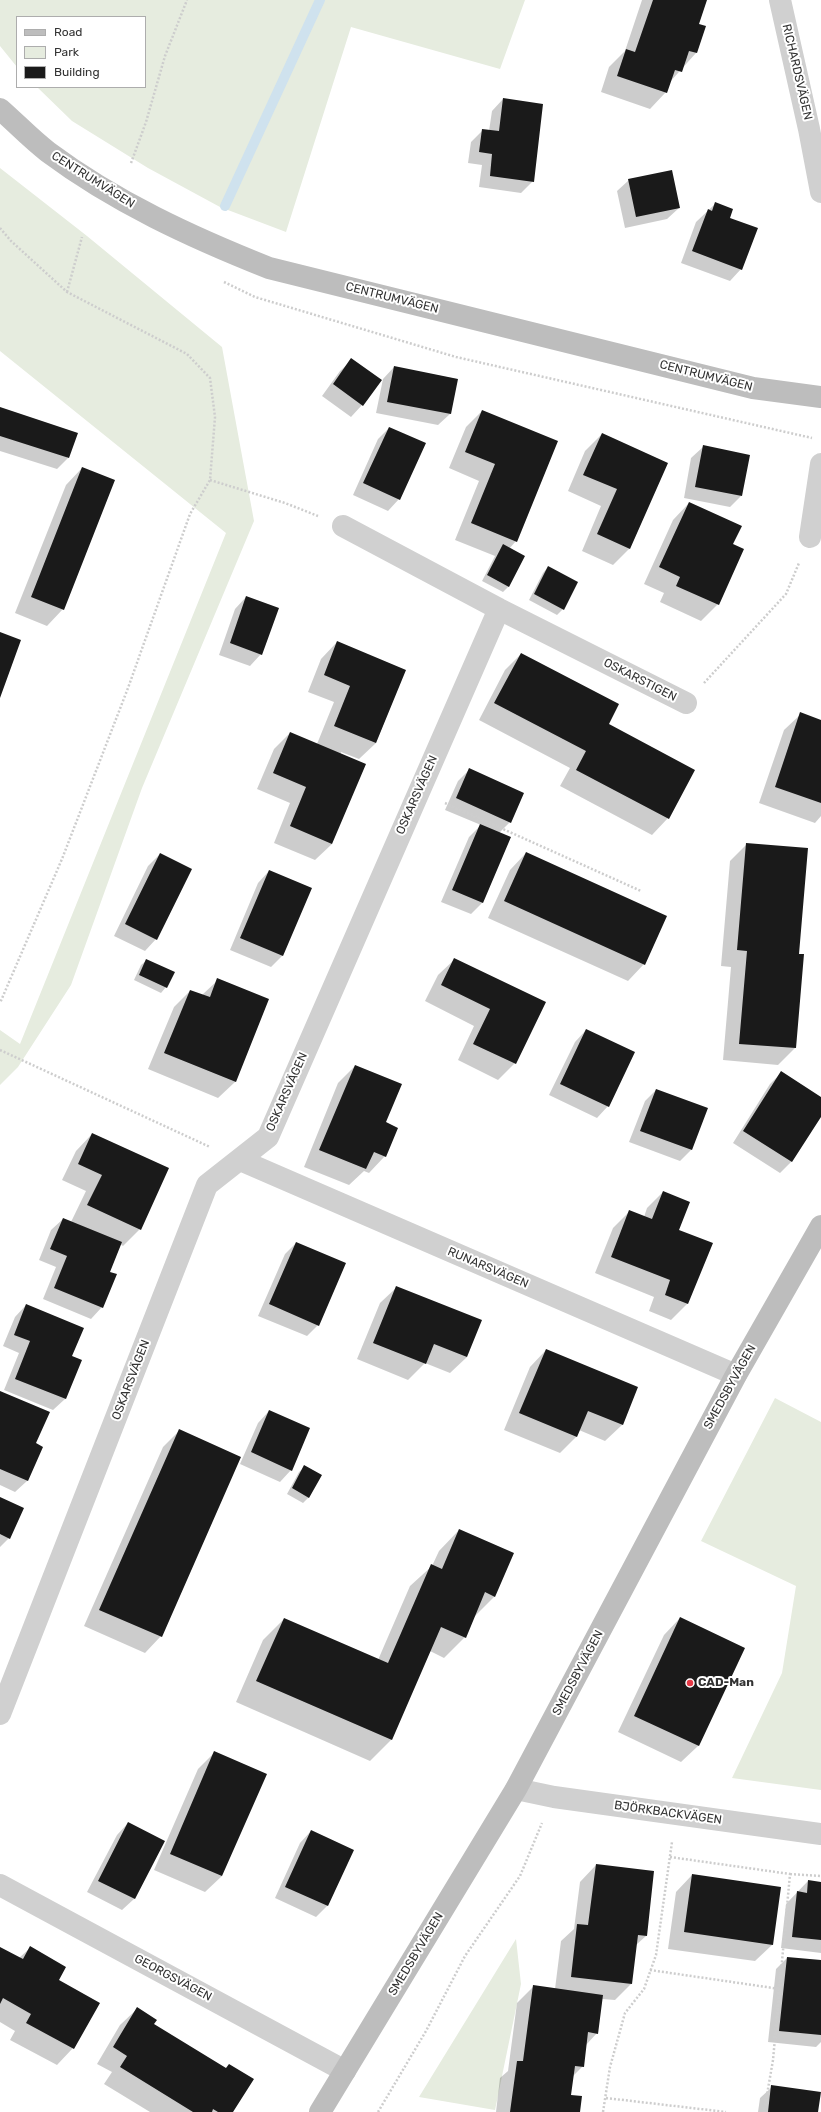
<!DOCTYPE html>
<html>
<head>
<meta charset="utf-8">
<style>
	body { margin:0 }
	#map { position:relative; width:821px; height:2112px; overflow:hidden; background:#fff; font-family:Rubik,sans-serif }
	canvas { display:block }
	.legend { position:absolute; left:16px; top:16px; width:130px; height:72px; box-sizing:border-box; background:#fff; border:1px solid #adadad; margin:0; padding:5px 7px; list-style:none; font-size:12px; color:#333 }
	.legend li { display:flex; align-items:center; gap:8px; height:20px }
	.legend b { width:20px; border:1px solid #adadad }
</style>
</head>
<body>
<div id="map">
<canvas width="821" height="2112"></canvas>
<ul class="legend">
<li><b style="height:5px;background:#bdbdbd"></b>Road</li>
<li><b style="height:11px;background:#e6ecdf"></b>Park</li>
<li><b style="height:11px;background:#1a1a1a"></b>Building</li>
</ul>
</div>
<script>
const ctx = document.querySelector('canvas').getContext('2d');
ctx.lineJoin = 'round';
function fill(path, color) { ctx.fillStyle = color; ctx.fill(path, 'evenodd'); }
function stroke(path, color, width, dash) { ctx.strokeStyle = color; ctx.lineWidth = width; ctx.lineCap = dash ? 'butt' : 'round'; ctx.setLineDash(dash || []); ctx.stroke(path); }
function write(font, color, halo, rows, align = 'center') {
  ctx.font = font + ' Rubik,sans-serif'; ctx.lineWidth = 4; ctx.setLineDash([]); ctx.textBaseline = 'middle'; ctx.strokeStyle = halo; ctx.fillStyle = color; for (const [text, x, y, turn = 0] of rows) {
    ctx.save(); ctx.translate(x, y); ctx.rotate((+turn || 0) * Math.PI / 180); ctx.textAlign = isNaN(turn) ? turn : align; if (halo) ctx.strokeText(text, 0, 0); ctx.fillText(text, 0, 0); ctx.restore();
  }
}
const green = new Path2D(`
	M0,0H525L500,69L351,27L286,232L220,207L148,168L72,121L37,87H145V17H17V67L0,46Z
	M0,168L87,236L222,347L254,521L142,788L71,985L18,1067L0,1085V1030L20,1044L226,533L0,351Z
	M775,1398L821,1422V1790L732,1778L782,1673L796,1586L701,1541Z
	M516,1939L521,1984L495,2110L419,2097Z`);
const shadow = new Path2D(`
	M642,0H706L697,24L696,53L669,83L666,92L650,109L601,92L609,67L625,51Z
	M503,99L533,181L521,193L479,187L482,165L468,163L471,142L483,130L489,131L492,111Z
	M629,180L679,208L667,219L625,228L617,191Z
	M715,204L729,219L741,269L730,281L681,263L696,222Z
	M352,360L362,405L351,417L322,396L340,371Z
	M394,367L457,379L450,414L438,425L376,413L383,379Z
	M0,409L68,458L57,469L0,451Z
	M482,411L516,541L509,549L524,557L508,587L503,592L482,581L495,556L455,540L479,481L449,468L466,427Z
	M389,428L399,499L388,511L353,495L378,439Z
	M602,434L667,463L630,548L613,565L582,551L601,506L568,491L585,451Z
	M703,447L741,496L730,507L684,498L691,458Z
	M82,468L63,609L47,626L15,613L66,485Z
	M689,503L732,544L718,604L701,621L660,602L664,593L644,584L673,520Z
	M548,567L563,609L557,615L529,600L543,573Z
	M246,597L261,654L250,666L219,655L235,609Z
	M337,642L405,670L376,743L359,759L341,752L332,844L315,860L274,843L290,803L257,789L274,749L290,733L317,744L334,702L308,692L321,659Z
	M521,654L607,724L668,818L652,835L560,786L570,768L479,720L505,670Z
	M801,714L821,721V816L815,823L759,803L784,730Z
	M470,769L510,822L499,833L510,838L482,903L471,914L441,902L469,837L481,825L445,810L458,781Z
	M747,844L797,955H803L795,1048L778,1065L723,1060L731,967L721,966L730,861Z
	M526,853L644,964L628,981L488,918L510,870Z
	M160,854L156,939L145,951L114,936L148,866Z
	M269,871L311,888L282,956L271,967L230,950L258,883Z
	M455,959L545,1003L515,1063L498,1080L458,1060L474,1026L425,1001L438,975Z
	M147,960L166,987L161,993L134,980L141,965Z
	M218,980L268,1000L235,1082L218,1098L148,1069L174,1007L190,991L202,995Z
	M586,1030L608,1106L597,1118L549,1095L575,1042Z
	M355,1066L385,1123V1156L369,1173L364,1171L349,1185L304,1167L338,1083Z
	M781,1073L821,1098V1115L791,1162L780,1173L733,1143L770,1084Z
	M656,1090L691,1150L680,1161L629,1142L645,1101Z
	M92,1134L140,1229L123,1246L120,1244L109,1272L102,1307L91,1319L43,1299L56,1267L39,1260L51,1230L63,1219L71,1222L86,1191L62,1180L76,1151Z
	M663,1192L678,1230L687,1304L671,1320L649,1311L654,1297L595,1273L613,1228L630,1211L644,1217L647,1208Z
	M296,1243L318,1325L307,1336L258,1316L285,1254Z
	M397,1287L467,1357L450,1373L425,1363L408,1380L357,1359L380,1303Z
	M26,1305L71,1356L81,1360L65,1399L53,1410L4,1390L19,1353L3,1346L15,1317Z
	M546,1350L637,1388L622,1425L605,1441L579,1430L576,1437L560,1453L504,1430L530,1367Z
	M0,1392L35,1444L42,1447L27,1481L15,1492L0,1485Z
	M269,1411L291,1470L280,1482L240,1464L258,1423Z
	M179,1431L161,1636L145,1653L84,1626L163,1447Z
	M305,1467L309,1497L303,1503L287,1494L299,1472Z
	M0,1498L9,1538L0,1547Z
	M459,1530L495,1596L473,1618L465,1637L444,1658L430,1651L391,1740L370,1761L236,1702L263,1640L284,1619L378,1660L410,1586L432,1566L439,1551Z
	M680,1618L744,1648L698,1746L681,1762L618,1732L664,1635Z
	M215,1752L222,1876L205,1892L154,1870L198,1769Z
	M128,1823L163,1841L134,1899L122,1910L87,1892L117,1835Z
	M311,1831L352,1850L327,1906L316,1917L275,1898L300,1843Z
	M596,1865L646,1936L636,1945L631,1984L615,2000L602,1999L597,2033L586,2045L583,2066L572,2077L570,2095L579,2112H496L500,2078L508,2071L517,2003L534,1986L555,1989L561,1941L574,1929L580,1882Z
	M692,1875L780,1888L772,1945L755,1961L668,1949L676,1892Z
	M808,1881L821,1883V1953L781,1948L786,1904Z
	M0,1948L19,1958L30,1948L57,1980L73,2048L57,2065L10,2040L15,2031L0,2022Z
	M787,1958L821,1961V2042L816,2047L768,2042L776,1969Z
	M137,2009L153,2025L232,2112H150L104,2084L112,2072L97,2064L120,2025Z
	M772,2087L817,2112H758L760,2098Z`);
const stream = new Path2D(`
	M225,206L320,0`);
const building = new Path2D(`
	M653,0H707L699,24L706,26L697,53L689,51L682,72L675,70L667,93L617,76L626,49L635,52Z
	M503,98L543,104L534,182L490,176L492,154L479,152L482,129L499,131Z
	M672,170L680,208L636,217L628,179Z
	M715,202L733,209L730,218L758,228L742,270L692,251L708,209L712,211Z
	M351,358L382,380L363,406L333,384Z
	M394,366L458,379L451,414L387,402Z
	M0,407L78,433L69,458L0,436Z
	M482,410L558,441L517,542L471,523L495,464L465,452Z
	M389,427L426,443L400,500L363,483Z
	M602,433L668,463L630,549L597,534L617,489L583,475Z
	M703,445L750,455L742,496L695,487Z
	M82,467L115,480L64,610L31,597Z
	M689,502L742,526L733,544L744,549L719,605L676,586L680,577L659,567Z
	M503,544L525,556L509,587L487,575Z
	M548,566L578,582L564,610L534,594Z
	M246,596L279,608L262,655L230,643Z
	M0,632L21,640L0,698Z
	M337,641L406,670L376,743L334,726L350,686L324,675Z
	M521,653L619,704L609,724L695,770L669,819L576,770L586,751L494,703Z
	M800,712L821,720V803L775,787Z
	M290,732L366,764L332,844L290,826L306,787L273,773Z
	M469,768L524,793L511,823L456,798Z
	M480,824L511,837L483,903L452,890Z
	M746,843L808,848L799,954H804L796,1048L739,1044L747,951L737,950Z
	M526,852L667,916L645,965L504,901Z
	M160,853L192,869L157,940L125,924Z
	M269,870L312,888L283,956L240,938Z
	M454,958L546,1002L516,1064L473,1044L490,1009L441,985Z
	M146,959L175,972L167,988L139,975Z
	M217,978L269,999L236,1082L164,1053L190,990L210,997Z
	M586,1029L635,1052L609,1107L560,1084Z
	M355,1065L402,1084L386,1122L398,1128L386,1157L374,1152L366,1169L319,1150Z
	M781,1071L821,1097V1117L792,1162L743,1131Z
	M656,1089L708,1108L692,1150L640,1131Z
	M92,1133L169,1168L141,1230L87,1205L102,1175L78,1164Z
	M663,1191L690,1202L679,1230L713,1243L688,1304L665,1295L670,1280L611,1257L629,1210L652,1219Z
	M63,1218L122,1242L110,1272L117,1274L103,1308L54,1288L67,1256L50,1249Z
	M296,1242L346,1263L319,1326L269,1304Z
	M396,1286L482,1320L467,1357L434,1344L426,1364L373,1343Z
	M26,1304L84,1328L72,1356L82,1360L66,1399L15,1379L30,1341L14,1335Z
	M546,1349L638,1387L623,1425L588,1411L577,1437L519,1413Z
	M0,1391L50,1412L36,1443L43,1447L28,1481L0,1469Z
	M269,1410L310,1428L292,1471L251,1452Z
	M179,1429L241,1457L162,1637L99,1610Z
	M304,1465L322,1475L309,1498L292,1488Z
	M0,1497L24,1508L10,1539L0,1534Z
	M459,1529L514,1553L495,1597L485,1592L466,1638L441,1627L392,1740L256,1681L284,1618L388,1663L431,1564L442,1569Z
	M680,1617L745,1648L699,1746L634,1716Z
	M214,1751L267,1774L222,1876L170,1854Z
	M128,1822L165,1841L135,1899L98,1881Z
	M311,1830L354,1850L328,1906L285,1887Z
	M596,1864L654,1871L647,1936L638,1935L632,1984L571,1977L577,1924L588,1925Z
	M692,1874L781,1887L773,1945L684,1932Z
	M808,1880L821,1882V1940L792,1937L797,1891L807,1893Z
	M30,1946L66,1967L59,1980L100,2003L74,2049L26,2023L31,2014L3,1998L0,2004V1947L23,1959Z
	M787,1957L821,1960V2035L779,2031Z
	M533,1985L603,1995L598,2034L588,2032L584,2067L575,2066L571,2095L582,2096L580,2112H510L517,2061H523Z
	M137,2007L157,2020L154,2024L226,2068L229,2064L254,2079L233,2112H218L213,2109L212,2112H193L120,2067L127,2056L113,2047Z
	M771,2085L821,2092L818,2112H768Z`);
const path = new Path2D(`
	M131,163L146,122L165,56L187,0
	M0,228L11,241L67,292L187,354L210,378L215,417L210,480L190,514L128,688L62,859L0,1003
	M224,282L255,297L456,357L812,438
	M67,292L82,237
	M210,480L285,503L318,516
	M704,683L786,594L799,563
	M445,803L641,891
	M0,1050L210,1147
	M670,1857L790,1874L773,2060L764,2112
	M790,1874L821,1876
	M650,1970L780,1989
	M606,2098L726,2112
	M378,2112L426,2031L465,1956L520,1876L542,1823
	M603,2112L610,2067L625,2013L644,1989L656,1955L672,1842`);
const minor = new Path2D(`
	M780,0L809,129L821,192
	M343,526L499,609L686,703
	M810,537L821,464
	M240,1160L736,1375
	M0,1714L207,1185L268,1137L499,609
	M516,1789L554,1797L821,1834
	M0,1885L345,2071`);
const secondary = new Path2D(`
	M0,109C16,123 31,139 48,152C115,202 191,237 269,268L753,388L821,397
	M320,2112L516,1789L736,1375L821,1226`);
const markers = [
	[690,1683,4,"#e63946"]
];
const streetNames = [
	["RICHARDSVÄGEN",797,72,77],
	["CENTRUMVÄGEN",93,180,32],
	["CENTRUMVÄGEN",392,298,14],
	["CENTRUMVÄGEN",706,376,14],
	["OSKARSTIGEN",640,680,27],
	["OSKARSVÄGEN",417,795,-66],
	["OSKARSVÄGEN",287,1092,-66],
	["RUNARSVÄGEN",488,1268,23],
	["OSKARSVÄGEN",131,1380,-69],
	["SMEDSBYVÄGEN",730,1387,-61],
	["SMEDSBYVÄGEN",578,1673,-62],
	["BJÖRKBACKVÄGEN",668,1813,8],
	["SMEDSBYVÄGEN",416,1954,-59],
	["GEORGSVÄGEN",173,1978,28]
];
const poiNames = [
	["CAD-Man",698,1683]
];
fill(green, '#e6ecdf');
fill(shadow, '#0003');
stroke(stream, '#cfe2ee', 10);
fill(building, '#1a1a1a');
stroke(path, '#cdcdcd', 2.5, [2, 2]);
stroke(minor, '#d0d0d0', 22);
stroke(secondary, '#bdbdbd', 22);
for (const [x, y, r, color] of markers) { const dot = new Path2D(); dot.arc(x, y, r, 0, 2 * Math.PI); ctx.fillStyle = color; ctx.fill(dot); stroke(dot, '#fff', 1.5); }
write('12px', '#333', '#fff', streetNames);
write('bold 12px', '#333', '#fff', poiNames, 'left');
</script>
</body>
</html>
